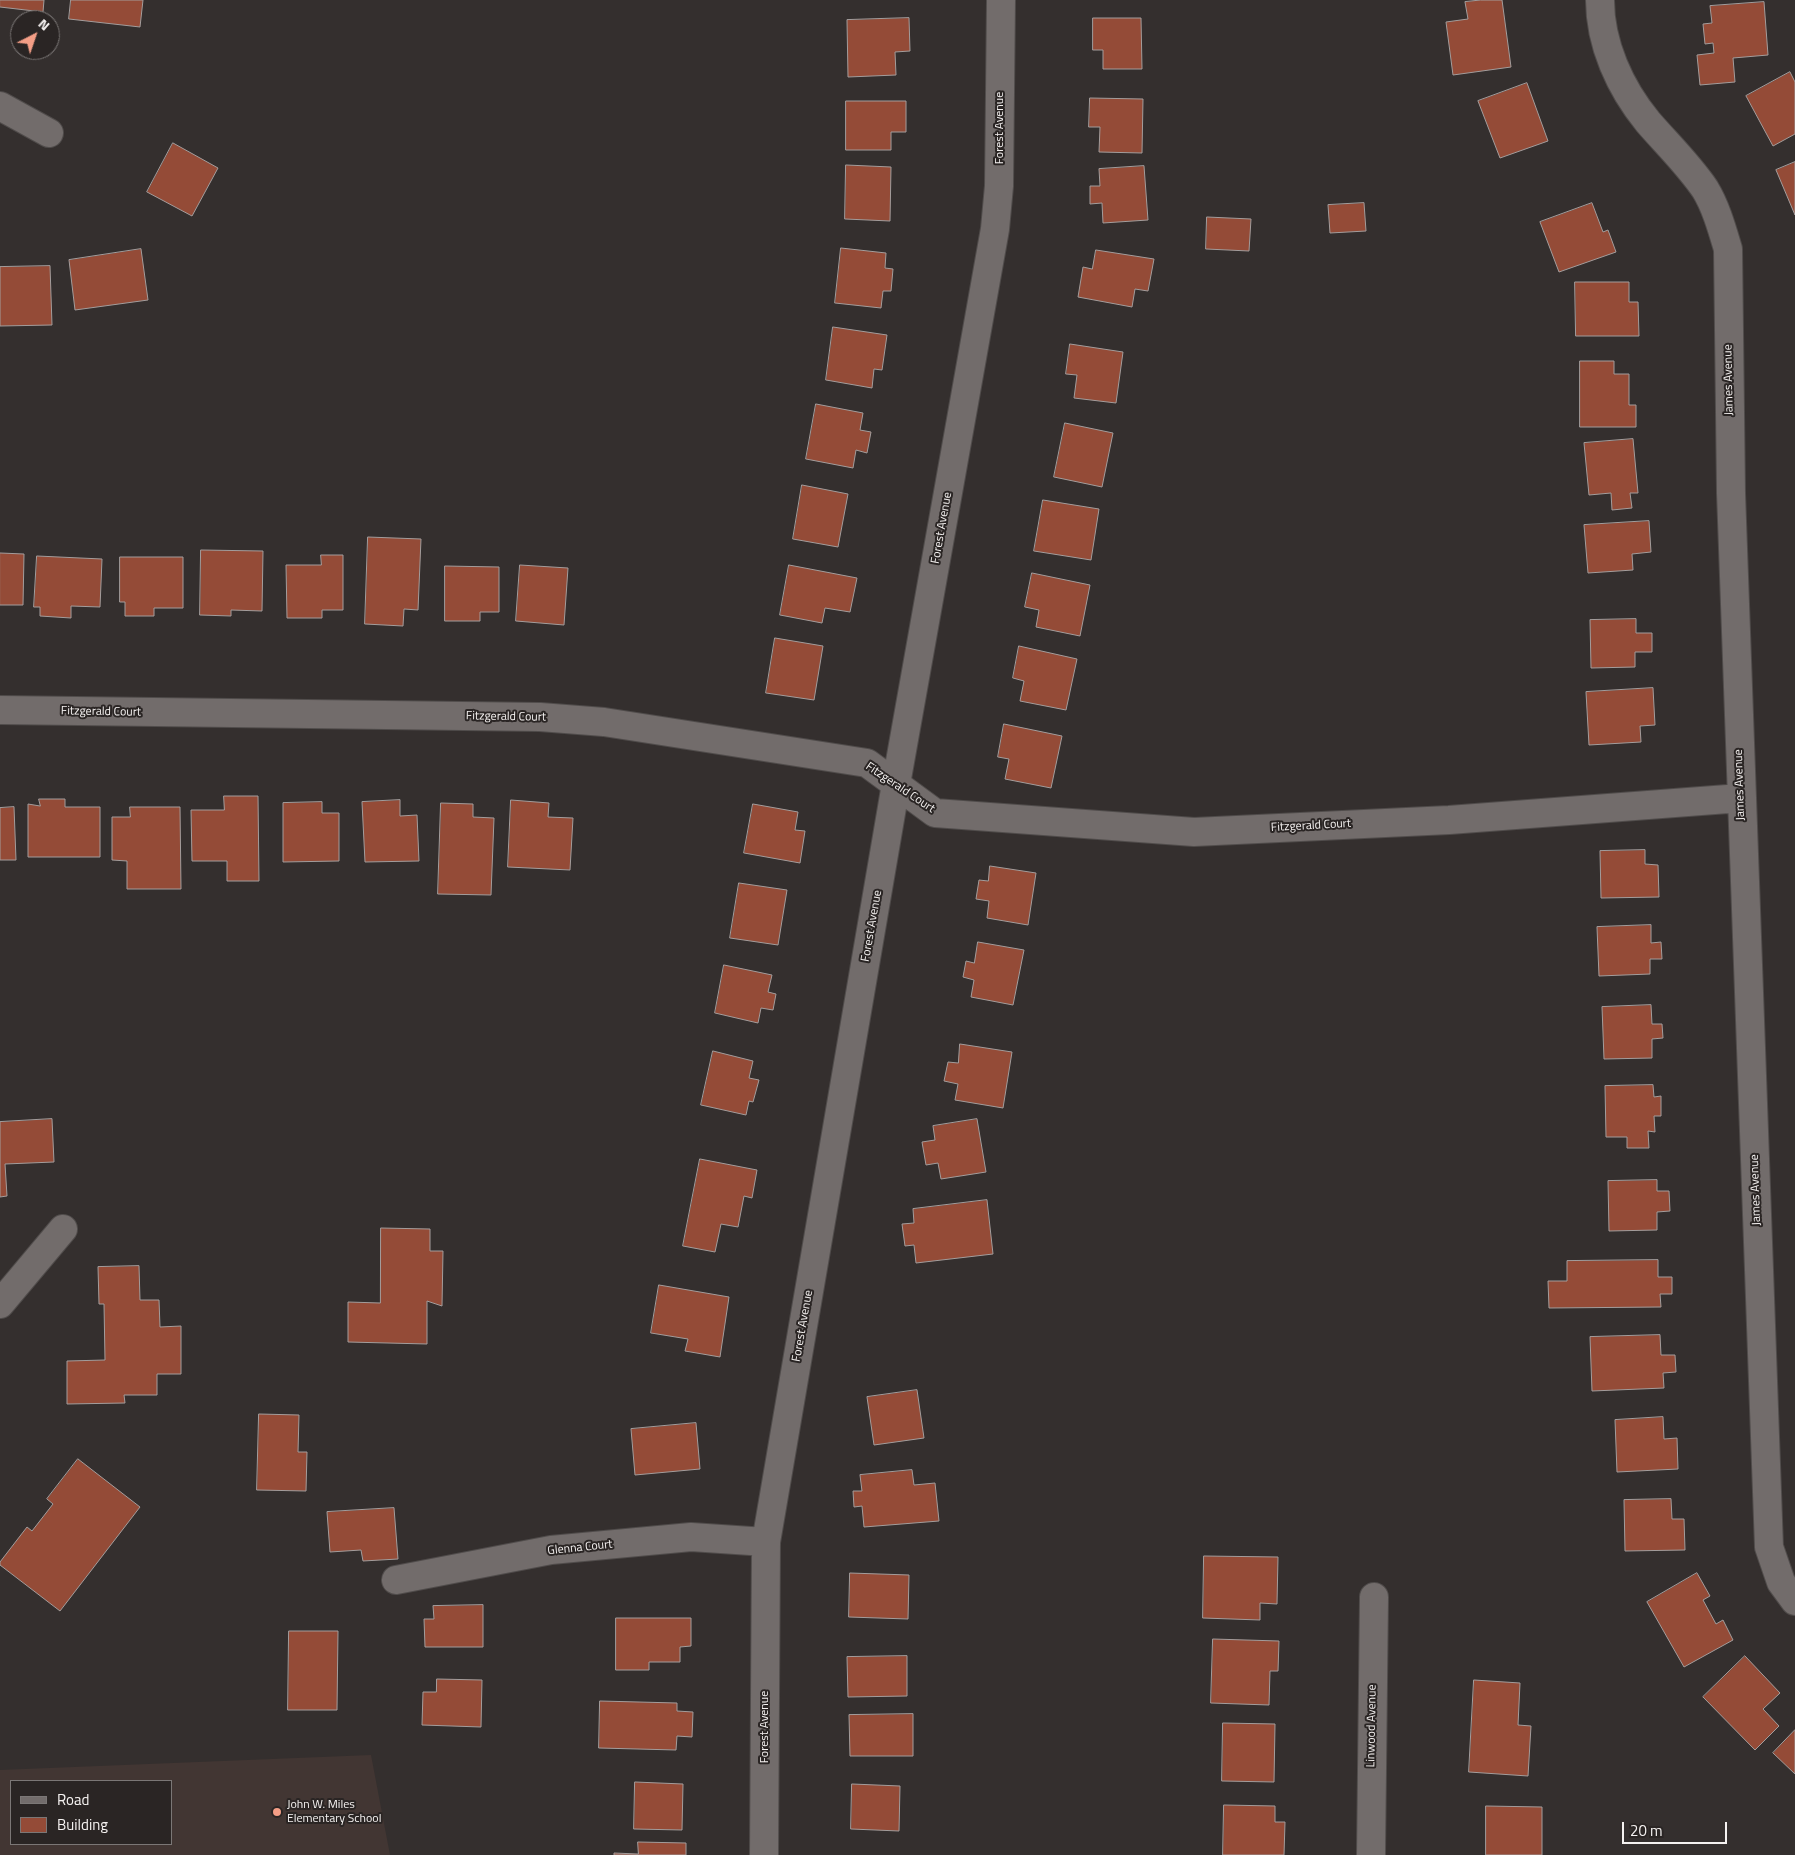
<!DOCTYPE html>
<html>
<head>
<meta charset="utf-8">
<style>
	body { margin:0 }
	#map { position:relative; width:1795px; height:1855px; overflow:hidden; background:#342f2e; font-family:"Titillium Web",sans-serif }
	canvas { display:block }
	.legend { position:absolute; left:10px; top:1780px; width:162px; height:65px; box-sizing:border-box; background:#2a2524; border:1px solid #7b7776; margin:0; padding:6px 9px; list-style:none; font-size:15px; color:#f5f2f1 }
	.legend li { display:flex; align-items:center; gap:10px; height:25px }
	.legend b { width:25px; border:1px solid #7b7776 }
	.north { position:absolute; left:10px; top:10px; width:50px; height:50px; box-sizing:border-box; background:#2a2524; border:1px solid #7b7776; border-radius:50%; rotate:41deg; font-size:14px; font-weight:700; line-height:20px; text-align:center; color:#f5f2f1 }
	.north::after { content:''; display:block; margin:auto; width:18px; height:22px; background:#f49e86; clip-path:polygon(50% 0,100% 100%,50% 72%,0 100%) }
	.scale { position:absolute; left:1622px; top:1822px; width:105px; height:22px; box-sizing:border-box; border:2px solid #f5f2f1; border-top:0; padding-left:6px; font-size:15px; line-height:18px; white-space:nowrap; color:#f5f2f1; -webkit-text-stroke:4px #2a2524; paint-order:stroke }
</style>
</head>
<body>
<div id="map">
<canvas width="1795" height="1855"></canvas>
<ul class="legend">
<li><b style="height:6px;background:#726c6b"></b>Road</li>
<li><b style="height:14px;background:#944b37"></b>Building</li>
</ul>
<div class="north">N</div>
<div class="scale">20 m</div>
</div>
<script>
const ctx = document.querySelector('canvas').getContext('2d');
ctx.lineJoin = 'round';
function fill(path, color) { ctx.fillStyle = color; ctx.fill(path, 'evenodd'); }
function stroke(path, color, width, dash) { ctx.strokeStyle = color; ctx.lineWidth = width; ctx.lineCap = dash ? 'butt' : 'round'; ctx.setLineDash(dash || []); ctx.stroke(path); }
function write(font, color, halo, rows, align = 'center') {
  ctx.font = font + ' "Titillium Web",sans-serif'; ctx.lineWidth = 4; ctx.setLineDash([]); ctx.textBaseline = 'middle'; ctx.strokeStyle = halo; ctx.fillStyle = color; for (const [text, x, y, turn = 0] of rows) {
    ctx.save(); ctx.translate(x, y); ctx.rotate((+turn || 0) * Math.PI / 180); ctx.textAlign = isNaN(turn) ? turn : align; if (halo) ctx.strokeText(text, 0, 0); ctx.fillText(text, 0, 0); ctx.restore();
  }
}
const built = new Path2D(`
	M371,1755L390,1855H0V1770ZM11,1781H171V1844H11Z`);
const building = new Path2D(`
	M0,0H44L43,12L0,7Z
	M71,0H143L140,27L69,19Z
	M1481,0H1502L1511,67L1453,75L1446,22L1468,19L1465,2Z
	M1764,2L1768,55L1733,58L1735,82L1700,85L1697,55L1714,53L1713,43L1705,44L1703,24L1712,23L1710,6Z
	M909,18L910,51L895,52L896,75L848,77L847,20Z
	M1093,18H1141L1142,69H1103V50H1093Z
	M1790,72L1795,82V134L1773,146L1746,96Z
	M1527,83L1548,141L1500,158L1478,101Z
	M1090,98L1143,99L1142,153L1099,152L1100,127H1089Z
	M846,101H906V132H891V150H846Z
	M173,143L218,168L192,216L147,192Z
	M1795,162V215L1776,170Z
	M846,165L891,167L890,221L845,219Z
	M1144,166L1148,220L1103,223L1102,203L1090,204V186H1100L1099,169Z
	M1364,203L1366,231L1330,233L1328,205Z
	M1592,203L1603,232L1608,230L1616,252L1559,272L1540,222Z
	M1207,217L1251,219L1249,251L1206,249Z
	M841,248L886,253L885,268L893,269L891,291H883L881,308L835,303Z
	M141,249L148,300L75,310L69,260Z
	M1096,250L1154,259L1148,291L1135,289L1132,307L1078,297L1083,267L1092,269Z
	M50,266L52,325L0,326V267Z
	M1575,282H1629V302H1638L1639,336H1576Z
	M833,327L887,335L882,370L874,369L872,388L826,380Z
	M1070,344L1123,352L1116,403L1074,398L1077,375L1066,374Z
	M1580,361H1614V374H1629V405H1636V427H1580Z
	M816,404L863,413L860,430L871,432L867,453L856,450L853,468L806,459Z
	M1065,423L1113,433L1102,487L1054,477Z
	M1633,439L1638,493H1630L1632,508L1612,510L1611,493L1589,495L1584,443Z
	M802,485L848,494L838,547L793,539Z
	M1043,500L1099,509L1091,560L1034,551Z
	M1649,521L1651,552L1632,554L1633,570L1588,573L1584,525Z
	M368,537L421,539L418,610L404,609L403,626L365,624Z
	M201,550L263,551L262,611L231,610V616L200,615Z
	M0,553L24,554L23,605H0Z
	M321,555H343V610H322V618H287L286,565H321Z
	M37,556L102,559L100,607L71,606V618L40,616V607H34Z
	M120,557H183V608H154V616H125V602H120Z
	M520,565L568,568L564,625L516,621Z
	M789,565L857,578L850,612L825,608L822,623L780,615Z
	M445,566L499,567V612H480V621H445Z
	M1032,573L1090,585L1080,636L1036,627L1039,610L1025,607Z
	M1636,619V633H1652V652H1635V667L1591,668L1590,620Z
	M775,638L823,646L814,700L766,693Z
	M1019,646L1077,659L1066,710L1020,701L1024,681L1013,678Z
	M1653,688L1655,725L1640,726L1641,742L1589,745L1586,692Z
	M1004,724L1062,736L1051,788L1005,779L1009,759L998,757Z
	M224,796H258L259,881H227V861H192L191,810H224Z
	M39,799H65V807H100V857H28V804L40,806Z
	M400,800V816L417,815L419,861L365,862L362,802Z
	M511,800L549,803L548,817L573,818L570,870L508,867Z
	M322,802V813H339V861L283,862V803Z
	M441,803L473,804V817L494,818L491,895L438,894Z
	M753,804L798,812L795,830L805,831L800,863L744,853Z
	M14,807L16,860H0V808Z
	M130,807H180L181,889H127V861L112,860V817H130Z
	M1645,850V864L1658,865L1659,897L1601,898L1600,851Z
	M990,866L1036,873L1028,925L987,918L989,901L976,899L979,880L988,881Z
	M739,883L787,890L778,945L730,938Z
	M1651,925V943L1661,942L1662,959H1650V974L1599,976L1597,927Z
	M978,942L1024,950L1013,1005L971,997L974,980L963,977L966,961L974,963Z
	M724,965L772,975L768,992L776,994L773,1010L761,1008L758,1023L715,1013Z
	M1651,1005L1652,1024H1662L1663,1038L1652,1039V1058L1604,1059L1602,1007Z
	M960,1044L1012,1052L1003,1108L955,1100L958,1084L944,1081L948,1062L958,1063Z
	M713,1051L753,1061L749,1078L759,1080L753,1102L749,1101L746,1115L701,1105Z
	M1653,1085L1654,1097L1661,1096V1116H1654L1655,1132L1648,1131L1649,1148H1627V1137H1606L1605,1086Z
	M52,1119L54,1162L5,1164L7,1196L0,1197V1122Z
	M977,1119L986,1172L941,1179L938,1163L926,1165L922,1142L935,1140L933,1126Z
	M700,1159L757,1170L752,1198L744,1196L738,1227L721,1224L715,1252L683,1246Z
	M1657,1180V1191H1669L1670,1211L1657,1212V1230L1609,1231L1608,1181Z
	M987,1200L993,1254L916,1263L914,1245L905,1246L902,1224L914,1223L913,1209Z
	M381,1228L430,1229V1251H443L442,1306L427,1301V1344L348,1342V1302L380,1303Z
	M1658,1260V1277H1672V1294H1660L1661,1307L1549,1308L1548,1281H1567V1261Z
	M139,1266L140,1300H159L160,1327L181,1326V1374H157V1395H124L125,1403L67,1404V1361L105,1360L104,1304H99L98,1267Z
	M659,1285L729,1297L720,1357L685,1351L688,1339L651,1333Z
	M1660,1335L1661,1355H1675L1676,1372L1663,1373L1664,1388L1592,1391L1590,1337Z
	M917,1390L924,1438L874,1445L867,1397Z
	M259,1414L299,1415L298,1452H307L306,1491L257,1490Z
	M1663,1417L1664,1439L1677,1438L1678,1469L1617,1472L1615,1420Z
	M696,1423L700,1469L635,1475L631,1429Z
	M78,1459L140,1507L60,1611L0,1565V1562L27,1527L32,1531L53,1504L47,1499Z
	M912,1470L914,1485L935,1483L939,1521L864,1527L862,1506L854,1507L853,1491H862L860,1475Z
	M1671,1499L1672,1519H1684L1685,1550L1625,1551L1624,1500Z
	M394,1508L398,1559L363,1561L361,1550L330,1552L327,1512Z
	M1204,1556L1278,1557L1277,1604L1260,1603V1620L1203,1618Z
	M850,1573L909,1575L908,1619L849,1617Z
	M1697,1573L1710,1596L1703,1600L1716,1624L1723,1620L1733,1640L1684,1667L1647,1602Z
	M483,1605V1647H425L424,1619H434L433,1606Z
	M616,1618H691V1646L680,1647V1662H649V1670H616Z
	M289,1631H338L337,1710H288Z
	M1213,1639L1279,1641L1278,1671H1270L1269,1705L1211,1703Z
	M907,1656V1696L848,1697L847,1657Z
	M1745,1656L1780,1693L1763,1709L1779,1726L1755,1750L1703,1697Z
	M437,1679L482,1680L481,1727L422,1725L423,1692H436Z
	M1474,1680L1520,1683L1518,1725L1531,1726L1528,1776L1469,1772Z
	M600,1701L677,1703V1711L693,1712L692,1737L677,1736L676,1750L599,1748Z
	M913,1714V1756H850L849,1715Z
	M1223,1723L1275,1724L1274,1782L1222,1781Z
	M1795,1730V1774L1773,1753Z
	M635,1782L683,1784L682,1830L634,1829Z
	M852,1784L900,1786L899,1831L851,1829Z
	M1224,1805L1275,1806V1822H1285L1284,1855H1223Z
	M1486,1806L1542,1807V1855H1486Z
	M638,1842L686,1843V1855H614V1853L638,1854Z`);
const minor = new Path2D(`
	M1600,0C1600,44 1620,88 1648,122C1667,144 1688,164 1705,189C1716,207 1722,229 1728,249L1731,493L1769,1547L1781,1582L1795,1601
	M0,106L49,133
	M0,710L540,717L604,722L867,763L935,813L1194,832L1449,820L1741,798
	M0,1304L63,1229
	M396,1580L551,1550L691,1537L766,1542
	M764,1855L766,1542L896,784L995,229L999,186L1001,0
	M1371,1855L1374,1597`);
const markers = [
	[277,1812,5,"#f49e86"]
];
const streetNames = [
	["Forest Avenue",1000,128,-90],
	["James Avenue",1729,380,-91],
	["Forest Avenue",942,528,-80],
	["Fitzgerald Court",101,712,1],
	["Fitzgerald Court",506,717,1],
	["James Avenue",1740,785,-92],
	["Fitzgerald Court",900,788,34],
	["Fitzgerald Court",1311,826,-3],
	["Forest Avenue",872,926,-80],
	["James Avenue",1756,1190,-92],
	["Forest Avenue",803,1326,-80],
	["Glenna Court",580,1548,-6],
	["Linwood Avenue",1372,1726,-89],
	["Forest Avenue",765,1727,-90]
];
const poiNames = [
	["John W. Miles",287,1805],
	["Elementary School",287,1819]
];
fill(built, '#423633');
fill(building, '#944b37');
stroke(building, '#a39d9c', 1);
stroke(minor, '#504c4b', 30);
stroke(minor, '#726c6b', 28);
for (const [x, y, r, color] of markers) { const dot = new Path2D(); dot.arc(x, y, r, 0, 2 * Math.PI); ctx.fillStyle = color; ctx.fill(dot); stroke(dot, '#2a2524', 2); }
write('12px', '#f5f2f1', '#2a2524', streetNames);
write('12px', '#f5f2f1', '#2a2524', poiNames, 'left');
</script>
</body>
</html>
